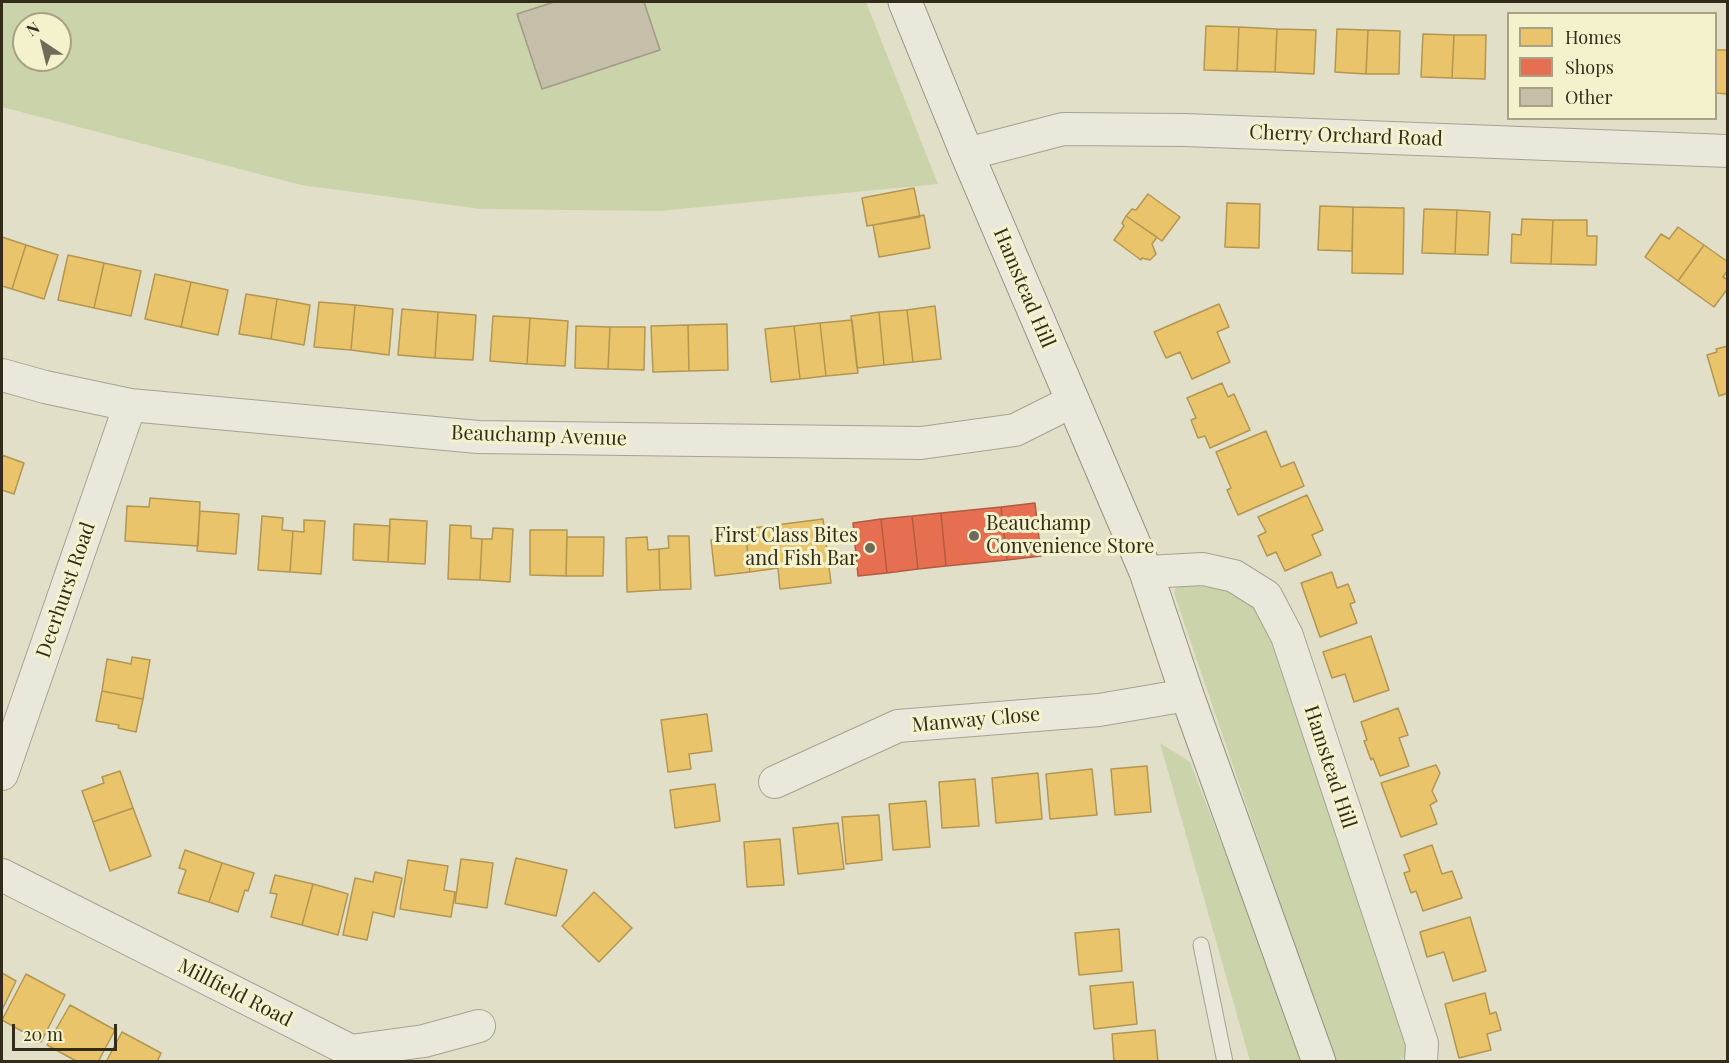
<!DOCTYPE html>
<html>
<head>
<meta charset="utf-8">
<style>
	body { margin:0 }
	#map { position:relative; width:1729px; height:1063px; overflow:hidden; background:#e2dfc8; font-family:"Playfair Display",serif }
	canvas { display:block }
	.frame { position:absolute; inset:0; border:3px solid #332c1b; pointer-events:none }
	.legend { position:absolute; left:1507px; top:12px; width:210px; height:108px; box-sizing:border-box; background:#f4f1cd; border:2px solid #a7a286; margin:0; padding:8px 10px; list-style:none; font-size:18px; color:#332c1b }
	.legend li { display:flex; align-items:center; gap:12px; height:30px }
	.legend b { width:30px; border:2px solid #a7a286 }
	.north { position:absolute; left:12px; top:12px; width:60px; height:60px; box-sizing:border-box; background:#f4f1cd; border:2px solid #a7a286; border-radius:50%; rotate:325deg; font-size:16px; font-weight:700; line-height:24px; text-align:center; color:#332c1b }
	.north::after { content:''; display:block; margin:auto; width:21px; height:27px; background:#706b58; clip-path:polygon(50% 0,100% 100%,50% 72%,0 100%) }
	.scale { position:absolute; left:12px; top:1024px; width:105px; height:27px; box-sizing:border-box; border:3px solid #332c1b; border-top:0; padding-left:8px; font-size:18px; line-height:21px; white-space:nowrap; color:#332c1b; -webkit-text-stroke:4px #f4f1cd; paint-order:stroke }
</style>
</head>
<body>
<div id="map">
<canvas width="1729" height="1063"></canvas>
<div class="frame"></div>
<ul class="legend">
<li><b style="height:16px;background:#e9c46a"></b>Homes</li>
<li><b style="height:16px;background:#e76f51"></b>Shops</li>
<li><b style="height:16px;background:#c5bea9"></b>Other</li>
</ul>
<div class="north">N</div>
<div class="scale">20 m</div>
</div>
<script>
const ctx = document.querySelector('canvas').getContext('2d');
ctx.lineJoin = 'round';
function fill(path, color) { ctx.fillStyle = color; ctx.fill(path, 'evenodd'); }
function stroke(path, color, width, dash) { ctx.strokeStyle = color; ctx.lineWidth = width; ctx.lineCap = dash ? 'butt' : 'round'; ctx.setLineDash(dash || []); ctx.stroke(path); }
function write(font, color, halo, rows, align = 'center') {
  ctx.font = font + ' "Playfair Display",serif'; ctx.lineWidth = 6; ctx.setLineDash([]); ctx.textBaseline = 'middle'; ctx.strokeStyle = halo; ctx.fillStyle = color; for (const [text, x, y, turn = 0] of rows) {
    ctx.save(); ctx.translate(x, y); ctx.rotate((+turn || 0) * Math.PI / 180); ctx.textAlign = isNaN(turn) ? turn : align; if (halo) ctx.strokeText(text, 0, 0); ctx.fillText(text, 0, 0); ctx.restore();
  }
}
const green = new Path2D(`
	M2,2H866L938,184L659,211L481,209L301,185L2,107ZM24,24H60V60H24Z
	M1237,584L1266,612L1408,1036L1406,1054L1401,1061H1334L1174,593L1176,585Z
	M1160,743L1190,762L1275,983L1300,1061H1250Z`);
const homes = new Path2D(`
	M1206,26L1239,27L1237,71L1204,70Z
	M1239,27L1277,29L1275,72L1237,71Z
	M1277,29L1316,30L1314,74L1275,72Z
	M1337,29L1368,30L1366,74L1335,72Z
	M1368,30L1400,31L1399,74H1366Z
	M1423,34L1454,35L1452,78L1421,77Z
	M1454,35H1486L1485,79L1452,78Z
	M1716,50H1728V94L1716,93Z
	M914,188L920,217L867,226L862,198Z
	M1148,194L1180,217L1162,241L1126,216L1132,209L1136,210Z
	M1227,203L1260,204L1259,248L1225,247Z
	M1320,206L1353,207L1352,251L1318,250Z
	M1353,207L1404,208L1403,274L1352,273Z
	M1424,209L1457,210L1455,254L1422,253Z
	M1457,210L1490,212L1488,255L1455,254Z
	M924,215L930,248L879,257L873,225Z
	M1126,216L1157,237L1152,244L1156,254L1150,260L1142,258L1141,260L1114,240L1124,226L1122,223Z
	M1522,219L1553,220L1551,264L1511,263L1512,234L1521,235Z
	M1553,220H1587V236H1597L1596,265L1551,264Z
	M1678,227L1704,245L1678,281L1645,257L1661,234L1669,239Z
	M2,237L26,245L12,289L2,286Z
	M26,245L58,255L44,299L12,289Z
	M1704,245L1728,262V270L1723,277L1728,280V288L1714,307L1678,281Z
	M68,255L104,263L94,308L58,300Z
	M104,263L141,271L131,316L94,308Z
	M155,274L191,282L181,327L145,319Z
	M191,282L228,290L218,335L181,327Z
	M246,294L277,299L271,339L239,334Z
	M277,299L310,305L304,345L271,339Z
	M319,302L355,305L351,350L314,347Z
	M1219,304L1229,327L1217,332L1230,362L1192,379L1180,352L1166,358L1154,332Z
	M355,305L393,309L389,355L351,350Z
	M935,306L941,359L913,362L907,310Z
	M402,309L438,312L435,358L398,355Z
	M907,310L913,362L884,365L879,312Z
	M438,312L476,315L473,360L435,358Z
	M879,312L884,365L857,368L851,316Z
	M493,316L530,318L527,364L490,361Z
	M530,318L568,321L565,366L527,364Z
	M852,320L858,373L826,376L820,323Z
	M820,323L826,376L800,379L794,326Z
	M727,324L728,370L689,371L688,325Z
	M688,325L689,371L653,372L651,326Z
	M576,326L610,327L608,369L575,368Z
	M794,326L800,379L771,382L765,329Z
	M610,327H645L644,370L608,369Z
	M1728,346V393L1719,396L1707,355L1717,352L1716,349Z
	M1222,383L1228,397L1234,394L1250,430L1210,448L1205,436L1198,438L1191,420L1196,418L1187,398Z
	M1266,431L1281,467L1294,462L1304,486L1238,515L1227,490L1231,488L1216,452Z
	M2,455L24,463L14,494L2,490Z
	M1307,495L1323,530L1312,535L1321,555L1285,571L1276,552L1267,556L1258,536L1266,532L1258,517Z
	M150,498L200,502L198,546L125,541L127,506L149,507Z
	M200,511L239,514L236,554L197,551Z
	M262,516L283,518L282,530L293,531L290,572L258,570Z
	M390,519L427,521L425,564L388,562Z
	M823,519L831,583L780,589L778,568L750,572L745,529Z
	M304,520L325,521L321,574L290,572L293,531L304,532Z
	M354,524L390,526L388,562L353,560Z
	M450,525L471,526V538L482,539L480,580L448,579Z
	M493,528L513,529L510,582L480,580L482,539H492Z
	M530,530H567L566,576L530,575Z
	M668,536H689L691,589L660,590L659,549L669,548Z
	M746,536L750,572L715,576L711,540Z
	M567,537H604L603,576H566Z
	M647,537L648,550L659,549L660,590L627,592L626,538Z
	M1332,572L1337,588L1348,584L1355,602L1350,604L1357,623L1320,637L1301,583Z
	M1371,636L1389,690L1354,702L1345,674L1332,678L1323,652Z
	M132,657L150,660L143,699L102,691L107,659L131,664Z
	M102,691L143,699L136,732L118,728L119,725L96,721Z
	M1398,708L1408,735L1399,738L1409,766L1380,776L1373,758L1371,760L1364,741L1367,740L1361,722Z
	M707,714L712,751L689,754L691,769L668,772L661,720Z
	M1436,765L1440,773L1432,791L1437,801L1430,805L1437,824L1401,837L1381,783Z
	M1147,766L1151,812L1115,815L1111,769Z
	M1092,769L1097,815L1050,819L1046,774Z
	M120,771L133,808L93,822L82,791L104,783L102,777Z
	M1038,773L1042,819L996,823L992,778Z
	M975,779L979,826L942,828L939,782Z
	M715,784L720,821L675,828L670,790Z
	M926,801L930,847L893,850L889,804Z
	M133,808L151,856L110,871L93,822Z
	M879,815L882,860L846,864L842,817Z
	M838,823L844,869L798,874L793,828Z
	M780,839L784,885L747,887L744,842Z
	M1432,845L1442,874L1452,871L1462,898L1423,911L1416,891L1411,893L1404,873L1410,871L1404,855Z
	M185,850L222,863L209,902L178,893L186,870L179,868Z
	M516,858L567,870L556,916L505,904Z
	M461,859L493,863L487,908L455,903Z
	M408,860L448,866L444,890L455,892L451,917L400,909Z
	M222,863L254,873L248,891L245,890L238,912L209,902Z
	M375,872L402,878L394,917L373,912L367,940L343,935L355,878L373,882Z
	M275,875L313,884L302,925L271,917L277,894L270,893Z
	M313,884L348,894L338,935L302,925Z
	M594,892L632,928L599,962L562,926Z
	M1470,917L1486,971L1453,981L1444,952L1427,957L1420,932Z
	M1119,929L1122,971L1079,975L1075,933Z
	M2,973L16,981L2,1010Z
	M26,974L65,995L41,1042L2,1020Z
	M1133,982L1137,1024L1094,1029L1090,986Z
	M1485,993L1490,1014L1496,1012L1501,1030L1487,1034L1491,1050L1459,1058L1445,1004Z
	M70,1005L115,1030L98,1062H78L47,1045Z
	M1155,1030L1158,1062H1114L1112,1034Z
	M122,1032L161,1053L157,1062H106Z`);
const shops = new Path2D(`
	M1035,503L1041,556L1007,560L1001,507Z
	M1001,507L1007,560L946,566L941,513Z
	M941,513L946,566L918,569L912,516Z
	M912,516L918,569L887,573L881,519Z
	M881,519L887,573L858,576L853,523Z`);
const building = new Path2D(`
	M554,2H644L660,50L542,89L517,14Z`);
const service = new Path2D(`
	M1201,945L1225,1062`);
const minor = new Path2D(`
	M967,154L1063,129L1185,130L1728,151
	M2,375L45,387L130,405L478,437L921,443L1015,430L1073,401
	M1146,572L1203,569L1234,576L1266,596L1287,636L1422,1043L1421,1062
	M2,774L130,405
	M775,782L898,726L1099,710L1187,695
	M2,875L351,1051L424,1041L479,1026`);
const secondary = new Path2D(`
	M905,2L967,154L1146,572L1187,695L1319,1062`);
const markers = [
	[974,536,6,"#706b58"],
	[870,548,6,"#706b58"]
];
const streetNames = [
	["Cherry Orchard Road",1346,136,2],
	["Hamstead Hill",1024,288,67],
	["Beauchamp Avenue",539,436,2],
	["Deerhurst Road",66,590,-71],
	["Manway Close",976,720,-5],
	["Hamstead Hill",1330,767,72],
	["Millfield Road",235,993,27]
];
const poiNames = [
	["Beauchamp",986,524],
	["Convenience Store",986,547],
	["First Class Bites",858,536,"right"],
	["and Fish Bar",858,559,"right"]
];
fill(green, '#cad3aa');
fill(homes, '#e9c46a');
stroke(homes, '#b29652', 1.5);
fill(shops, '#e76f51');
stroke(shops, '#b15b41', 1.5);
fill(building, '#c5bea9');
stroke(building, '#a19a88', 1.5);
stroke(service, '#a6a292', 17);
stroke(minor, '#a6a292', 34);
stroke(secondary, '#969282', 35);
stroke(service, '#eae8da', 15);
stroke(minor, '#eae8da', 32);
stroke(secondary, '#eae8da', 33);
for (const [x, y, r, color] of markers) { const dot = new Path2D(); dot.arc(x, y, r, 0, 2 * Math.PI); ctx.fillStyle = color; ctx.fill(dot); stroke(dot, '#f4f1cd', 2); }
write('20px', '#332c1b', '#f4f1cd', streetNames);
write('20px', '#332c1b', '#f4f1cd', poiNames, 'left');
</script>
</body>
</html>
